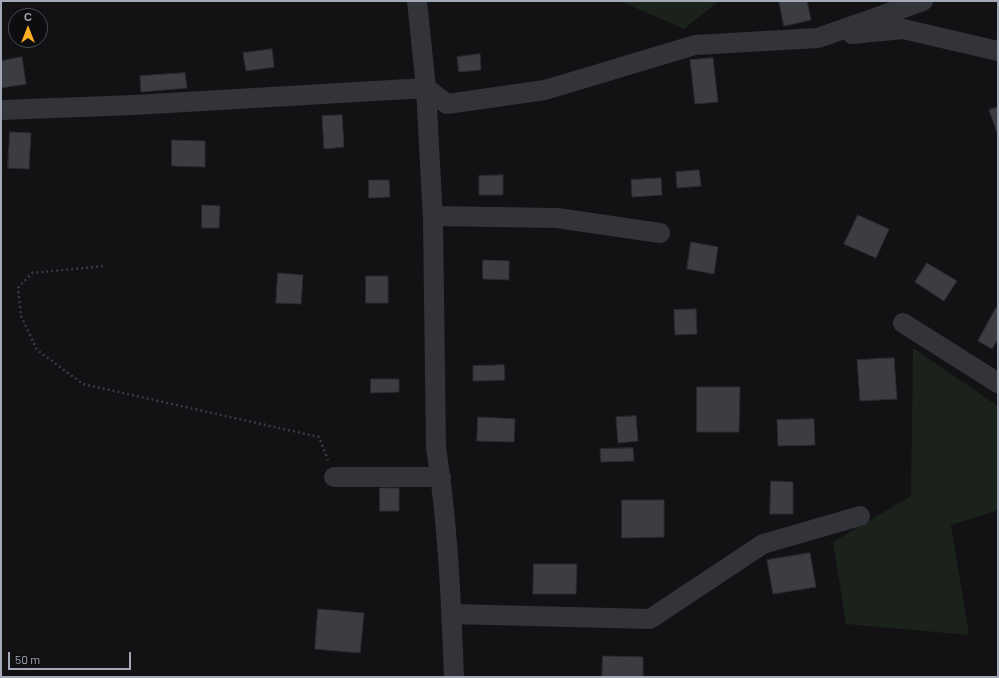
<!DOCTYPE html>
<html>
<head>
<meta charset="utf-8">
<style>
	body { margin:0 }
	#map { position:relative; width:999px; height:678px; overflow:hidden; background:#121214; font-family:Barlow,sans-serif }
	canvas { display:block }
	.frame { position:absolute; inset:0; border:2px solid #a3a9b6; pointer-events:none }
	.north { position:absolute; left:8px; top:8px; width:40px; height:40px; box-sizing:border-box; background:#0d0d0f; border:1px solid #494b52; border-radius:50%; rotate:0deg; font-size:11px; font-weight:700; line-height:16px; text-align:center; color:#a3a9b6 }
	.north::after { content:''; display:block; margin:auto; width:14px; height:18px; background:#fdb021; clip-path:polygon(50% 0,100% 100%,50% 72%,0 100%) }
	.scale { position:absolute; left:8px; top:652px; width:123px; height:18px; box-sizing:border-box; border:2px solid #a3a9b6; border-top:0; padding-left:5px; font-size:12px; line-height:14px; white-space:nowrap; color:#a3a9b6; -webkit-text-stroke:3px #0d0d0f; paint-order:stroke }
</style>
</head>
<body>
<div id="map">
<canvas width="999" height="678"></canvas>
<div class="frame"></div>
<div class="north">С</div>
<div class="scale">50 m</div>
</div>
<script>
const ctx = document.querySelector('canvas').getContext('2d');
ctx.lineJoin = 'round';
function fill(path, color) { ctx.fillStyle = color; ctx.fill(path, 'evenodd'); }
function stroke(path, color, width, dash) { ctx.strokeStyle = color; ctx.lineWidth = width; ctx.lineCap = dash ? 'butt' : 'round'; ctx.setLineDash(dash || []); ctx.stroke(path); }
const green = new Path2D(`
	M620,1H719L684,29Z
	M913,348L998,406V510L951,525L969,635L846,624L833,542L911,496Z`);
const building = new Path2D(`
	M779,1H807L811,20L784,26Z
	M272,49L274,67L246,71L243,53Z
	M480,54L481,70L459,72L457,57Z
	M22,57L26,84L1,88V61Z
	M713,58L718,102L695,104L690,60Z
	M185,73L187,88L141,92L140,76Z
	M998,107V135L989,110Z
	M342,115L344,147L324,149L322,116Z
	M10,132L31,133L29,169L8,168Z
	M172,140L205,141V167L172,166Z
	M699,170L701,186L677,188L676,172Z
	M503,175V195H479V176Z
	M661,178L662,195L632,197L631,180Z
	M369,180H389L390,197L369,198Z
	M202,205L220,206L219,228H202Z
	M858,215L889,229L876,258L844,244Z
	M691,242L718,247L714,274L687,269Z
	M483,260L509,261V280L483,279Z
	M927,263L957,281L944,301L915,282Z
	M278,273L303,275L301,304L276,303Z
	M366,276H388V303H366Z
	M996,308L998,309V339L992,349L978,341Z
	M696,309L697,334L675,335L674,310Z
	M894,358L897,399L860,401L857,360Z
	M504,365L505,380L473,381V366Z
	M371,379H399V392L371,393Z
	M697,387H740L739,432H697Z
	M636,416L638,441L618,443L616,417Z
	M478,417L515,419L514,442L477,441Z
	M814,419L815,445L778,446L777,420Z
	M633,448L634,461L601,462L600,449Z
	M771,481L793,482V514H770Z
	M380,488H399V511H380Z
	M622,500H664V537L622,538Z
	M810,553L816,587L773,594L767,560Z
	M534,564H577L576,594H533Z
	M318,609L364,613L360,653L315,649Z
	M603,656L643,657V677H602Z`);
const path = new Path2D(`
	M103,266L32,273L18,288L21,316L37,350L83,384L319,437L328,460`);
const minor = new Path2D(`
	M417,1L426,88L433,220L436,448C448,523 451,601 454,677
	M852,34L903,29L998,51
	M1,110L134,105L426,88L447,104L545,90L695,45L818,38L923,1
	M433,216L557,218L660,233
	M903,323L998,383
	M334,477H441
	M452,614L650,619L763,544L860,516`);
fill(green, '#1a221b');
fill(building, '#3c3d42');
stroke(building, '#2c2c30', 1);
stroke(path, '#393b40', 2.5, [2, 3]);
stroke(minor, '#333439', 20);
</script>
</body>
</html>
